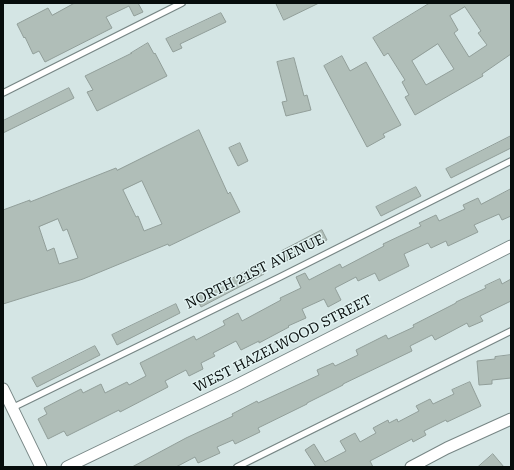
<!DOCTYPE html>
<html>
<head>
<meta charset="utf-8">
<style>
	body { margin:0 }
	#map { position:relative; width:514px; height:470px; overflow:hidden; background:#d4e5e4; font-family:"Roboto Serif",serif }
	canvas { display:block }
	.frame { position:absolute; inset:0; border:4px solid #070d0c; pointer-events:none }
</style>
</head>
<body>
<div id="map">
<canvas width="514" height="470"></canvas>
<div class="frame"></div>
</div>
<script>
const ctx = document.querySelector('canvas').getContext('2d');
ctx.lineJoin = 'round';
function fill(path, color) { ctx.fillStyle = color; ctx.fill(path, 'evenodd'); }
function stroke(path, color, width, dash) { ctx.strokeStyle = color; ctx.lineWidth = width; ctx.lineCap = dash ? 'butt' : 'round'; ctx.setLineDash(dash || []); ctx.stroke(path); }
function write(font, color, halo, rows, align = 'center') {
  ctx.font = font + ' "Roboto Serif",serif'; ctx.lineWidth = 3; ctx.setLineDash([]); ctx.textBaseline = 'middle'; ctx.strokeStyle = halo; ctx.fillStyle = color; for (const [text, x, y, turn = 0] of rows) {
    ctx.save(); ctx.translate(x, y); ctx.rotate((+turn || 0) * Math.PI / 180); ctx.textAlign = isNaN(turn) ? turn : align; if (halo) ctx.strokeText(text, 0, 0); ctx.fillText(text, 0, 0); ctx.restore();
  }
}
const building = new Path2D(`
	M75,3H138L143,12L134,16L129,6L106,17L112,28L45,62L39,51L33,54L25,37L24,38L17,24L48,8L52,15Z
	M276,3H319L284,20Z
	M430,3H511V54L482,74L483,76L415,115L405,97L409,95L402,82L405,80L388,53L384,56L373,38ZM465,7L481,31L478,33L487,45L469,57L454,33L458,30L450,16ZM438,44L454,69L426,85L412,61Z
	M221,13L226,22L180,44L182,48L173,52L166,39Z
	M148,43L154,54L155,53L167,76L97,111L87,92L93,90L85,76L132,53H131Z
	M342,56L350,71L366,62L401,125L383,134L385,137L367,147L324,66Z
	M294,58L304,96L307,95L311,110L286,116L282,102L287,101L277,62Z
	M69,88L74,98L3,133V121Z
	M199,130L228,194L230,192L240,212L169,246L168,244L83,279L3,304V210L30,200V202L116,168L117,170ZM142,181L162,224L144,231L138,216L136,217L123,190ZM58,219L63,231L67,229L78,258L59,264L54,248L47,251L39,227Z
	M511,136V148L451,178L446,169Z
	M240,143L248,161L238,166L229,148Z
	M416,187L421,196L381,216L376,207Z
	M511,189V216L502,220L499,214L474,225L478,232L448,246L446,241L431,248L428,243L404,254L409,266L379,281L375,273L358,281L356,277L335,288L341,300L328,307L324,299L302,309L306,318L288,326L289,327L259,343V341L241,350L236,341L213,353L215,356L201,363L203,369L189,376L186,370L165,381L168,387L120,412L119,410L67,436L64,431L48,439L38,419L47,414L44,408L81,389L83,393L101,384L105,393L127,382L129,385L146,376L140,363L194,336L196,340L225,325L223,321L238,313L242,321L281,300L280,298L301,288L296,277L305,273L309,280L340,264L342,268L384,246L383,244L421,226L419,223L436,215L439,221L465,209L463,205L478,198L481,204Z
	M322,230L327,240L303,251L304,252L286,261L282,251Z
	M259,265L264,274L201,307L196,297Z
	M500,279L502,284L511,279V301L480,316L483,321L469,327L467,323L435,340L432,335L410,346L412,351L343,384V385L307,403V404L258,428L260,432L235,444L233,440L217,447L220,453L198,463L195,457L176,467H132L186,438L233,416L232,414L257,401L258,403L319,375L317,370L333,363L335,366L358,355L356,350L386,335L388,339L414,327L413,325L456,303V302L486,288L485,286Z
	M176,304L180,313L117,345L112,335Z
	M95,346L100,355L37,387L32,378Z
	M511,355V378L492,380V384L479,385L477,361L495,359V357Z
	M470,382L481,406L447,422L446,420L424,431L426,435L413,442L412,439L370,461L373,467H316L305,450L314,444L325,462L346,451L340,441L355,433L360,442L376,433L373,428L388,420L389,423L397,419L398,422L419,411L416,406L430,399L433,404L454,394L452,390Z
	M493,454L504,467H478Z`);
const service = new Path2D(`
	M3,93L182,3
	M12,408L280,277L511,161
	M237,467L511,331`);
const minor = new Path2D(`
	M3,389L41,467
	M67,467L235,386L511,246
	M411,467L447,448L511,419`);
const streetNames = [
	["NORTH 21ST AVENUE",255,272,-26],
	["WEST HAZELWOOD STREET",283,344,-27]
];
fill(building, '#b0beb8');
stroke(building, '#919e99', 1);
stroke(service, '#778685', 8);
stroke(minor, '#778685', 13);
stroke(service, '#fff', 5.5);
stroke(minor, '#fff', 11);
write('14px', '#070d0c', '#e1f2f1', streetNames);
</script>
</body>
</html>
